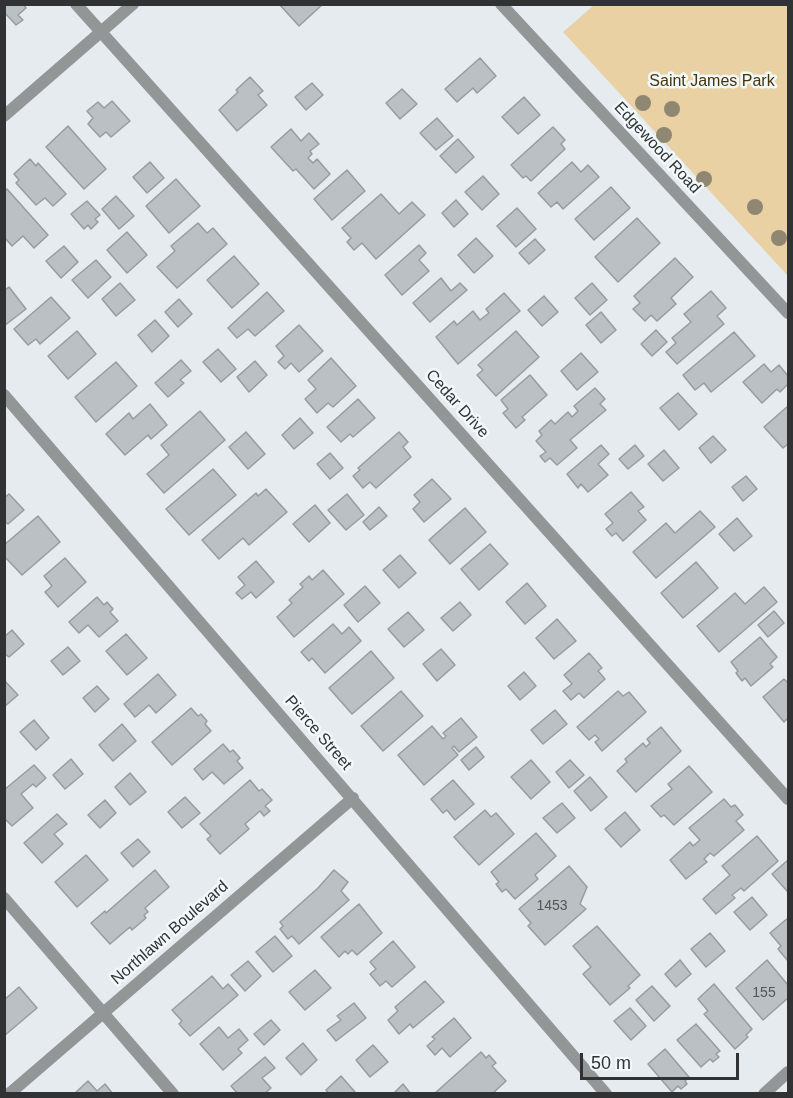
<!DOCTYPE html>
<html>
<head>
<meta charset="utf-8">
<style>
	body { margin:0 }
	#map { position:relative; width:793px; height:1098px; overflow:hidden; background:#e5ebef; font-family:Arial,sans-serif }
	canvas { display:block }
	.frame { position:absolute; inset:0; border:6px solid #303233; pointer-events:none }
	.scale { position:absolute; left:580px; top:1053px; width:159px; height:27px; box-sizing:border-box; border:3px solid #303233; border-top:0; padding-left:8px; font-size:18px; line-height:21px; white-space:nowrap; color:#303233; -webkit-text-stroke:4px #f2f9fc; paint-order:stroke }
</style>
</head>
<body>
<div id="map">
<canvas width="793" height="1098"></canvas>
<div class="frame"></div>
<div class="scale">50 m</div>
</div>
<script>
const ctx = document.querySelector('canvas').getContext('2d');
ctx.lineJoin = 'round';
function fill(path, color) { ctx.fillStyle = color; ctx.fill(path, 'evenodd'); }
function stroke(path, color, width, dash) { ctx.strokeStyle = color; ctx.lineWidth = width; ctx.lineCap = dash ? 'butt' : 'round'; ctx.setLineDash(dash || []); ctx.stroke(path); }
function write(font, color, halo, rows, align = 'center') {
  ctx.font = font + ' Arial,sans-serif'; ctx.lineWidth = 5; ctx.setLineDash([]); ctx.textBaseline = 'middle'; ctx.strokeStyle = halo; ctx.fillStyle = color; for (const [text, x, y, turn = 0] of rows) {
    ctx.save(); ctx.translate(x, y); ctx.rotate((+turn || 0) * Math.PI / 180); ctx.textAlign = isNaN(turn) ? turn : align; if (halo) ctx.strokeText(text, 0, 0); ctx.fillText(text, 0, 0); ctx.restore();
  }
}
const green = new Path2D(`
	M594,5H788V276L563,32Z`);
const building = new Path2D(`
	M4,4H23L26,8L18,15L23,20L16,25L4,12Z
	M279,4H323L299,26Z
	M480,58L496,76L477,93L473,88L457,102L445,89Z
	M250,77L263,91L258,95L267,105L237,131L219,110L238,92L236,90Z
	M312,83L323,95L306,110L295,97Z
	M402,89L417,104L400,119L386,103Z
	M524,97L540,115L518,134L502,117Z
	M112,101L130,121L111,137L106,132L100,137L88,124L93,118L87,111L98,102L104,108Z
	M437,118L453,136L436,150L420,133Z
	M68,126L106,169L84,189L46,147Z
	M553,127L565,140L561,144L565,149L531,181L526,176L523,178L511,165Z
	M291,129L301,141L309,133L319,144L310,151L312,154L308,158L313,163L317,159L330,174L314,189L296,169L293,171L271,147Z
	M458,139L474,157L456,173L440,156Z
	M30,159L36,166L38,163L66,194L53,206L45,198L36,205L16,183L19,180L14,174Z
	M150,162L164,178L147,193L133,177Z
	M572,162L581,172L588,165L599,177L563,209L557,202L551,207L538,193Z
	M347,170L365,191L332,220L314,199Z
	M483,176L499,194L482,210L465,192Z
	M176,179L200,206L169,233L146,206Z
	M611,187L630,208L594,240L575,219Z
	M7,189L48,235L34,248L23,236L12,246L4,237V191Z
	M381,194L399,214L412,202L425,215L376,259L362,243L354,250L347,242L351,238L342,228Z
	M116,196L134,216L119,229L102,209Z
	M456,200L468,214L454,227L442,213Z
	M87,201L100,215L95,219L98,222L91,229L88,225L84,229L71,214Z
	M517,208L536,229L516,247L497,226Z
	M637,218L660,243L618,282L595,257Z
	M198,223L207,233L213,228L227,244L177,288L157,267L175,251L171,246Z
	M127,232L147,255L127,273L107,250Z
	M476,238L493,256L474,273L458,255Z
	M535,239L545,250L529,264L519,253Z
	M419,245L426,253L419,260L429,271L402,295L385,275Z
	M64,246L78,262L61,278L46,261Z
	M234,256L259,284L232,308L207,280Z
	M675,258L693,277L671,298L676,304L657,321L651,315L645,321L633,309L640,303L634,296Z
	M96,260L111,277L88,298L72,280Z
	M441,278L451,291L460,283L467,290L430,322L413,303Z
	M120,283L135,300L116,316L102,299Z
	M592,283L607,300L590,315L575,298Z
	M9,287L26,309L4,326V291Z
	M711,291L726,308L717,316L724,324L677,364L666,352L676,343L672,338L691,322L684,314Z
	M267,292L284,311L255,336L248,329L237,338L228,328Z
	M504,293L520,311L458,364L436,337L454,321L457,325L473,311L480,320L489,313L486,309Z
	M544,296L558,312L542,326L528,310Z
	M51,297L70,318L40,344L36,339L28,345L14,329Z
	M179,299L192,314L178,327L165,312Z
	M601,312L616,330L601,343L586,325Z
	M155,320L169,336L152,352L138,335Z
	M299,325L323,351L299,372L291,363L285,369L278,362L284,356L276,346Z
	M656,330L667,342L652,356L641,344Z
	M77,331L96,354L68,379L48,356Z
	M516,331L539,357L496,396L477,375L483,370L478,365Z
	M734,332L755,356L711,392L704,383L695,390L683,375Z
	M218,349L236,369L221,382L203,362Z
	M581,353L598,372L577,390L561,371Z
	M331,358L356,386L333,407L328,403L317,413L305,399L316,389L308,380Z
	M181,360L191,371L180,380L184,383L168,397L155,383Z
	M255,361L267,375L249,392L237,377Z
	M116,362L137,386L96,422L75,397Z
	M764,364L771,372L779,365L788,376V384L780,392L777,389L762,403L743,382Z
	M530,375L547,395L522,417L525,420L516,428L503,413L508,409L501,400Z
	M595,388L605,399L600,404L606,410L570,440L577,448L557,465L550,458L545,462L540,456L546,452L536,441L542,435L539,431L551,420L555,424L568,412L572,417L578,411L574,406Z
	M678,393L697,414L679,430L660,408Z
	M358,399L375,418L353,437L350,434L341,442L327,427Z
	M150,404L167,425L151,439L148,435L125,455L106,434L129,413L133,419Z
	M788,406V444L783,448L764,427Z
	M200,411L225,440L164,493L147,474L169,455L161,445Z
	M300,418L313,433L294,449L282,435Z
	M246,432L265,454L248,469L229,447Z
	M399,432L408,442L403,447L411,457L376,488L370,482L363,488L353,476L360,470L358,468Z
	M713,436L726,450L711,463L699,448Z
	M601,445L609,454L598,464L608,475L588,492L581,484L578,488L567,474Z
	M635,445L644,456L628,469L619,459Z
	M664,450L679,468L663,481L648,464Z
	M330,453L343,468L330,479L317,464Z
	M213,469L236,495L189,535L166,509Z
	M746,476L757,489L743,501L732,487Z
	M432,479L451,499L424,522L413,509L420,502L414,495Z
	M266,489L287,512L249,545L243,538L219,559L202,540L256,493L258,496Z
	M631,492L644,507L638,511L646,520L623,541L616,533L612,536L606,529L613,523L605,514Z
	M9,494L24,510L8,524L4,521V498Z
	M347,494L364,515L346,530L328,510Z
	M315,505L330,523L309,542L293,524Z
	M379,507L387,516L370,530L363,522Z
	M465,508L486,532L450,564L429,540Z
	M700,511L715,527L656,578L633,552L666,523L675,533Z
	M38,516L60,542L22,575L4,556V545Z
	M737,518L752,536L734,551L719,534Z
	M490,544L508,564L479,590L461,569Z
	M400,555L416,573L399,588L383,570Z
	M65,558L86,582L58,607L45,592L52,586L44,576Z
	M256,561L274,582L256,598L251,592L242,599L236,593L245,585L238,577Z
	M696,562L718,588L683,618L661,593Z
	M323,570L344,594L294,637L277,617L292,603L289,600L303,587L300,584L309,576L312,580Z
	M527,583L546,606L525,624L506,602Z
	M365,586L380,603L358,622L344,605Z
	M764,587L777,602L719,652L697,626L735,593L745,604Z
	M97,597L104,605L107,602L113,609L110,612L118,621L99,637L88,625L79,633L69,622Z
	M460,602L471,615L453,631L441,618Z
	M774,611L784,623L768,637L758,625Z
	M408,612L424,630L404,647L388,629Z
	M557,619L576,641L554,659L536,638Z
	M333,624L342,634L349,627L361,641L325,673L312,658L309,661L301,652Z
	M12,630L24,644L9,657L4,653V637Z
	M126,634L147,658L127,675L106,651Z
	M760,637L777,657L770,664L773,667L751,686L745,678L742,681L736,673L738,671L731,662Z
	M68,647L80,661L63,675L51,661Z
	M441,649L455,665L437,681L423,664Z
	M371,651L394,678L352,714L329,688Z
	M589,653L602,668L598,671L605,679L584,698L579,693L571,700L563,691L572,684L564,675Z
	M524,672L536,686L520,700L508,686Z
	M158,674L176,695L156,713L149,705L135,717L124,704Z
	M784,679L787,682L788,681V718L784,722L763,697Z
	M4,680L18,695L4,707Z
	M97,686L109,699L95,712L83,698Z
	M401,691L423,716L383,751L361,726Z
	M618,691L623,696L629,692L646,712L602,751L595,742L599,739L595,735L589,740L577,727Z
	M191,708L198,716L201,714L207,721L205,724L211,731L172,765L152,742Z
	M555,710L567,724L543,744L531,730Z
	M461,718L477,737L459,752L454,746L452,748L458,755L424,785L398,755L432,726L443,739L446,736L443,733Z
	M34,720L49,738L36,750L20,732Z
	M122,724L136,741L113,761L99,745Z
	M661,727L681,751L636,792L617,771L627,762L625,759L643,743L646,747L650,743L647,739Z
	M223,744L230,752L233,750L240,758L237,761L243,768L224,784L212,772L203,780L194,769Z
	M476,747L484,757L469,770L461,760Z
	M71,759L83,774L65,789L53,775Z
	M531,760L550,782L531,799L511,777Z
	M570,760L584,775L569,788L556,772Z
	M34,765L46,778L36,787L33,784L21,794L33,808L12,826L4,818V790Z
	M689,766L712,792L674,825L664,815L661,817L651,806L672,789L668,784Z
	M130,773L146,792L130,805L115,787Z
	M590,777L607,797L591,811L574,791Z
	M250,780L259,791L262,789L272,800L265,806L270,811L264,816L260,811L245,824L249,829L220,854L207,839L211,836L200,824Z
	M453,780L474,804L455,820L447,810L443,813L431,799Z
	M185,797L200,813L182,828L168,812Z
	M724,799L731,807L735,805L743,815L736,821L744,830L714,856L710,853L704,859L707,862L686,879L670,860L690,842L693,846L700,840L689,828Z
	M105,800L116,813L100,828L88,815Z
	M562,803L575,818L557,833L543,818Z
	M485,810L491,817L496,813L514,834L479,865L454,837Z
	M625,812L640,830L621,847L605,829Z
	M57,814L67,824L54,834L63,844L42,863L24,843Z
	M536,833L556,856L535,875L538,879L515,899L506,889L502,892L496,884L499,882L491,872Z
	M757,836L778,861L744,891L741,888L732,895L735,898L716,914L703,899L730,875L722,866Z
	M138,839L150,852L133,867L121,853Z
	M86,855L108,880L77,907L55,882Z
	M788,860V889L787,891L772,874Z
	M569,866L587,887L580,904L586,909L545,945L528,926L531,923L519,909Z
	M155,870L169,887L145,908L148,912L144,915L146,918L132,930L130,927L110,944L91,923L105,911L106,913Z
	M334,870L348,882L341,891L349,900L299,944L292,936L288,939L280,929L283,926L280,922L318,888Z
	M752,897L767,915L750,930L734,912Z
	M359,904L382,933L357,955L352,950L348,954L345,951L339,957L321,937Z
	M788,918V961L778,949L781,946L770,933Z
	M597,926L640,975L628,986L630,988L610,1005L583,974L591,967L573,946Z
	M710,933L725,951L706,967L691,949Z
	M275,936L292,956L273,972L256,952Z
	M393,941L415,967L392,987L386,981L380,986L370,974L376,969L370,962Z
	M680,960L691,974L676,987L665,974Z
	M767,960L788,985V998L763,1020L736,988Z
	M248,961L261,976L245,991L231,975Z
	M315,970L331,988L305,1010L289,992Z
	M212,976L223,989L228,984L238,995L190,1036L179,1024L182,1021L172,1010Z
	M425,981L444,1002L413,1028L410,1024L399,1034L388,1020L398,1011L395,1007Z
	M714,984L752,1029L746,1035L748,1037L735,1049L704,1014L708,1011L698,999Z
	M652,986L670,1006L654,1021L636,1000Z
	M19,987L37,1008L4,1036V1000Z
	M354,1003L366,1018L336,1041L327,1030L341,1020L337,1016Z
	M630,1008L646,1026L631,1040L614,1021Z
	M454,1018L471,1038L450,1057L442,1048L435,1055L427,1046L435,1039L432,1037Z
	M271,1020L280,1030L264,1045L254,1034Z
	M696,1024L720,1051L716,1054L719,1057L713,1062L710,1059L701,1067L677,1040Z
	M219,1027L228,1038L239,1029L248,1040L238,1049L242,1053L223,1070L200,1044Z
	M303,1043L317,1060L301,1075L286,1058Z
	M373,1045L388,1062L370,1077L356,1060Z
	M665,1049L689,1077L685,1081L687,1084L681,1089L678,1086L672,1092L648,1064Z
	M481,1052L486,1058L489,1055L496,1063L492,1066L506,1081L492,1094H434Z
	M265,1057L275,1068L262,1078L271,1088L264,1094H238L231,1086Z
	M341,1076L355,1092L354,1094H329L326,1090Z
	M88,1081L97,1091L105,1084L113,1094H74Z
	M403,1084L411,1094H393Z`);
const minor = new Path2D(`
	M76,4L788,799
	M501,4L788,313
	M4,395L606,1094
	M4,898L173,1094
	M9,1094L353,798
	M764,1094L788,1072`);
const tertiary = new Path2D(`
	M4,116L133,4`);
const trees = [
	[643,103],
	[672,109],
	[664,135],
	[704,179],
	[755,207],
	[779,238]
];
const numberNames = [
	["1453",552,906],
	["155",764,993]
];
const parkNames = [
	["Saint James Park",712,82]
];
const streetNames = [
	["Edgewood Road",657,148,47],
	["Cedar Drive",457,404,48],
	["Pierce Street",318,733,49],
	["Northlawn Boulevard",170,933,-41]
];
fill(green, '#e9d1a3');
fill(building, '#bac0c3');
stroke(building, '#969c9f', 1.5);
stroke(minor, '#939697', 12);
stroke(tertiary, '#939697', 12);
ctx.fillStyle = '#8f8771';
for (const [x, y] of trees) { ctx.beginPath(); ctx.arc(x, y, 8, 0, 2 * Math.PI); ctx.fill(); }
write('14px', '#525657', null, numberNames);
write('16px', '#48350a', '#f2f9fc', parkNames);
write('16px', '#303233', '#f2f9fc', streetNames);
</script>
</body>
</html>
